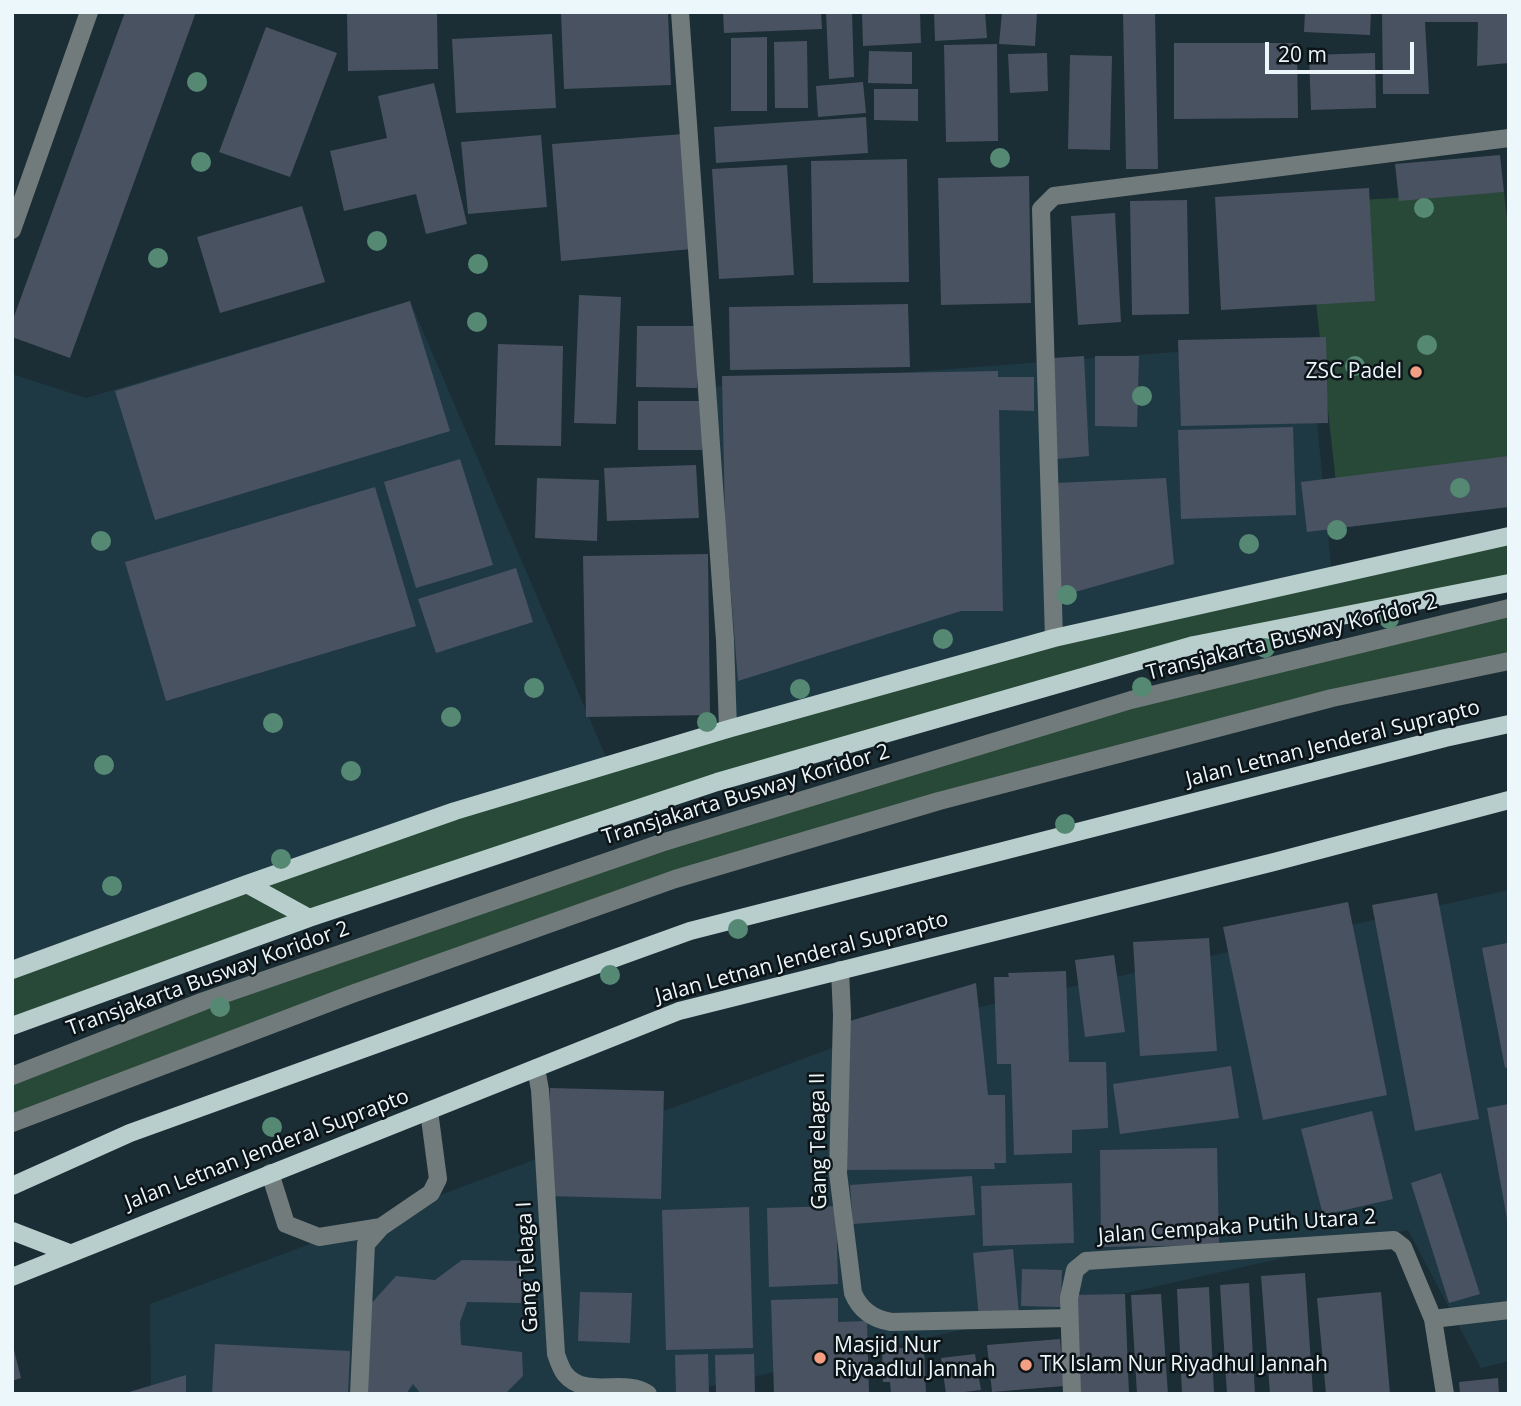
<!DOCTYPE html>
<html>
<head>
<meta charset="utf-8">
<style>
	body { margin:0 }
	#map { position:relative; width:1521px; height:1406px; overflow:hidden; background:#1b2d35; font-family:"Open Sans",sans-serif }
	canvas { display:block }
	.frame { position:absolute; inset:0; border:14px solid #ecf7fc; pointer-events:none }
	.scale { position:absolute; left:1265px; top:42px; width:149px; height:32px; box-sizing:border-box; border:4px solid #ecf7fc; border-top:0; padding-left:9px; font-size:21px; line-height:24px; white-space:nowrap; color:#ecf7fc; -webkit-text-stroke:5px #0c1417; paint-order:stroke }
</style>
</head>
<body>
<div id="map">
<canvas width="1521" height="1406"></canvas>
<div class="frame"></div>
<div class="scale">20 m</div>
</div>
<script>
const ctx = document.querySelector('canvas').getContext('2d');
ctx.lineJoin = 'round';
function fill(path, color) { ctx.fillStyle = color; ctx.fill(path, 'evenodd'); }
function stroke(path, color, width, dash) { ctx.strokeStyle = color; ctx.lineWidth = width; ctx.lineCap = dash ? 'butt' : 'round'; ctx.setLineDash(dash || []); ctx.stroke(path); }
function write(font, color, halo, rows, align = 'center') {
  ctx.font = font + ' "Open Sans",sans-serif'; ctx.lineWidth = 5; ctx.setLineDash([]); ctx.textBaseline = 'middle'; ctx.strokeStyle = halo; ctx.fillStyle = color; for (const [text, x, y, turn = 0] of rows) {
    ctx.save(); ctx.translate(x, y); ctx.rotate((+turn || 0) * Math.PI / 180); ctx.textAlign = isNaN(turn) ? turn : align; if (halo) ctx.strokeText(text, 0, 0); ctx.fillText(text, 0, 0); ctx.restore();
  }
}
const built = new Path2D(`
	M410,301L609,764L12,974V374L86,398Z
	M1309,342L1332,574L728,729L697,388Z
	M1509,890V1361L1481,1368L1408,1230L676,1394H151L150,1304L885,1028Z`);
const green = new Path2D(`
	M1504,192L1509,238V506L1341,528L1305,203Z
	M1509,536V583L1194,645L513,850L12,1030V970L609,764L1054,638Z
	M1509,608V660L852,827L352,994L12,1124V1076L391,936L1131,700Z`);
const building = new Path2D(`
	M125,12H196L70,358L12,337V322Z
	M347,12H437L438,69L348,71Z
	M561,12H668L671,85L564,89Z
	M723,12H821L822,29L724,33Z
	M826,12H852L854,77L829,79Z
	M862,12H920L921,43L863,46Z
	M934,12H985L987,38L935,41Z
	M1002,12L1037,13L1035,46L999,44Z
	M1123,12H1155L1158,169H1126Z
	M1305,12H1371L1370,35L1304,32Z
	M1382,12H1509V63L1477,66L1478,22H1425L1429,94H1383Z
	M266,27L337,53L290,177L219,152Z
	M552,34L556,108L456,113L452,39Z
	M767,37V111H731V38Z
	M807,41L808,108H775L774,42Z
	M1174,43H1297L1298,118L1174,119Z
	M997,44L998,141L946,142L944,45Z
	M869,51L912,52V84L868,83Z
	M1047,53L1048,91L1010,93L1008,54Z
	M1375,53L1376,108L1311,110L1309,55Z
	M1070,55L1112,56L1110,150L1068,149Z
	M863,82L866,113L818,117L816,86Z
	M434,83L467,224L426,234L416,194L344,211L330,151L387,138L378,96Z
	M874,89H918V121L874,120Z
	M866,117L868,153L716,163L714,127Z
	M683,134L692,249L561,261L552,144Z
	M541,135L547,207L468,214L461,142Z
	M1500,155L1504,192L1399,201L1395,164Z
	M907,159L909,282L813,283L811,161Z
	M787,165L794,275L719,279L712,169Z
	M1029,176L1031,303L941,305L938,178Z
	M1369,188L1375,301L1221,310L1215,197Z
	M1187,200L1189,314L1132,315L1130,201Z
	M302,206L325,282L220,313L197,237Z
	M1115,213L1121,322L1078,325L1071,216Z
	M579,295L621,297L616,424L574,423Z
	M410,301L450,431L155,520L115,391Z
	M908,304L910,367L730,370L729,307Z
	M637,326H699L697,388L636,387Z
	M1326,337L1328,423L1181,426L1178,340Z
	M498,344L563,346L561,446L495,445Z
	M1084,356L1089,456L1057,459L1052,358Z
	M1095,356H1139L1137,427L1095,426Z
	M998,371V377H1034V411L999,410L1003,611H961L738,681L725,519L722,376Z
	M638,401H702V450H638Z
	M1293,427L1296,515L1181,519L1178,430Z
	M1509,456V507L1307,532L1301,482Z
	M460,459L493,565L416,588L384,482Z
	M696,465L699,518L607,521L604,468Z
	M537,478L599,480L597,541L535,538Z
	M1166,478L1174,564L1061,596L1055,483Z
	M375,487L416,626L166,701L125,562Z
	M708,554L710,715L586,717L583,556Z
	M516,568L533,622L436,653L418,599Z
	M1437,893L1479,1119L1415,1131L1372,905Z
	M1348,902L1387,1095L1263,1120L1223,927Z
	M1209,938L1217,1051L1140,1056L1133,942Z
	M1507,943L1509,953V1067L1505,1068L1482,948Z
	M1114,955L1125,1032L1085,1037L1075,960Z
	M1066,971L1069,1062H1106L1108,1128L1072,1130V1153L1014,1155L1011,1064H997L994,977H1009L1008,973Z
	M976,983L988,1095H1005L1006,1163H994L995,1169L845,1170L850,1021Z
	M1231,1066L1239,1118L1120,1134L1113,1084Z
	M550,1088L664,1091L661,1199L547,1196Z
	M1509,1104V1219H1507L1487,1108Z
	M1372,1111L1393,1199L1323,1215L1301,1129Z
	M1217,1148L1219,1245L1101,1247L1100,1150Z
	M1441,1173L1480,1294L1449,1303L1411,1183Z
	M972,1176L975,1215L853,1224L850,1185Z
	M1072,1183L1074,1243L983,1246L981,1186Z
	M836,1206L838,1284L769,1287L767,1208Z
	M749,1207L753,1348L666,1350L662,1210Z
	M1013,1249L1019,1314L979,1318L973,1253Z
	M462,1260L524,1261L521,1303L467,1302L460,1322L461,1345L522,1352L523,1376L505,1394H421L413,1384L406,1394H367L369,1306L396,1276L435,1280Z
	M1022,1269L1062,1270L1061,1307L1021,1306Z
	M1305,1273L1313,1394H1270L1261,1276Z
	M1249,1283L1255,1394H1227L1220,1285Z
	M1209,1287L1214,1394H1182L1177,1289Z
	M580,1292L632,1293L630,1343L578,1341Z
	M1381,1292L1390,1394H1326L1317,1298Z
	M1125,1294L1129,1394H1079L1075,1295Z
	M1161,1294L1168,1394H1137L1131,1295Z
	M838,1298V1322L867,1321L869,1394H774L771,1300Z
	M1060,1339L1064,1386L992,1392L987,1345Z
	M12,1342L21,1378L12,1381Z
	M215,1344L350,1351L348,1394H212Z
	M924,1347L926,1394H891L890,1382H883L882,1349Z
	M708,1354L709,1394H676L675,1355Z
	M754,1354L755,1394H716L715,1355Z
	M975,1354L981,1390L946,1394L941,1358Z
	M186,1375V1394H126V1393Z
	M1498,1378L1499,1394H1460L1459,1382Z`);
const minor = new Path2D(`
	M680,12L725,640L728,729
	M12,230L89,12
	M1054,638L1041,209L1054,196L1509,138
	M840,970L842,1015L838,1173L853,1293C860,1310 873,1319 891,1322L1069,1318
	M536,1068L540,1090L556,1354C558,1360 561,1369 565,1374C586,1400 624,1377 648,1394
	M12,1076L204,1001L661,843L1131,700L1509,608
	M12,1123L352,994L675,879L939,801L1332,698L1509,661
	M270,1173L286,1224L319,1237L381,1227
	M1433,1319L1445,1394
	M359,1394L366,1244L381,1227L431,1193L438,1179L429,1111
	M1072,1394L1069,1298L1075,1270L1086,1261L1394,1240L1403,1247L1433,1319L1509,1310`);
const major = new Path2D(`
	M247,884L309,918
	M12,970L247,884L455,811L728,729L1054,638L1509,536
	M12,1026L309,918L717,782L1194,645L1509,583
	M12,1186L130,1133L690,931L1445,738L1509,724
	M12,1231L69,1253
	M12,1277L679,1011L1274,862L1509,800`);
const trees = [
	[197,82],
	[1000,158],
	[201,162],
	[1424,208],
	[377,241],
	[158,258],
	[478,264],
	[477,322],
	[1427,345],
	[1355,366],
	[1142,396],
	[1460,488],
	[1337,530],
	[101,541],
	[1249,544],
	[1067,595],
	[1389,619],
	[943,639],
	[1265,648],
	[1142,687],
	[534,688],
	[800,689],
	[451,717],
	[707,722],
	[273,723],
	[104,765],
	[351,771],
	[1065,824],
	[281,859],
	[112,886],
	[738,929],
	[610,975],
	[220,1007],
	[272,1127]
];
const markers = [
	[1416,372,7,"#f39f83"],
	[820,1358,7,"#f39f83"],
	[1026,1365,7,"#f39f83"]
];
const poiNames = [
	["ZSC Padel",1402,372,"right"],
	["Masjid Nur",834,1346],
	["Riyaadlul Jannah",834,1370],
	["TK Islam Nur Riyadhul Jannah",1040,1365]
];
const streetNames = [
	["Transjakarta Busway Koridor 2",1292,638,-14],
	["Jalan Letnan Jenderal Suprapto",1333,744,-14],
	["Transjakarta Busway Koridor 2",746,795,-17],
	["Jalan Letnan Jenderal Suprapto",802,958,-15],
	["Transjakarta Busway Koridor 2",208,979,-20],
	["Gang Telaga II",819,1141,-91],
	["Jalan Letnan Jenderal Suprapto",267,1150,-21],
	["Jalan Cempaka Putih Utara 2",1237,1227,-4],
	["Gang Telaga I",528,1267,-93]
];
fill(built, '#1f3944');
fill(green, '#284937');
fill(building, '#495261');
stroke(minor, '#717b7b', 18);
stroke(major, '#b8cecd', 18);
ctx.fillStyle = '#558974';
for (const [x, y] of trees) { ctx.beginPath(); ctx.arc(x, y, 10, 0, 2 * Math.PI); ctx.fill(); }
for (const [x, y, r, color] of markers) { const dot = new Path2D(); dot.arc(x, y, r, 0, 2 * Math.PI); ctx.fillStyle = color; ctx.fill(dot); stroke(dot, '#0c1417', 2.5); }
write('21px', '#ecf7fc', '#0c1417', poiNames, 'left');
write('21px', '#ecf7fc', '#0c1417', streetNames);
</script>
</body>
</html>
